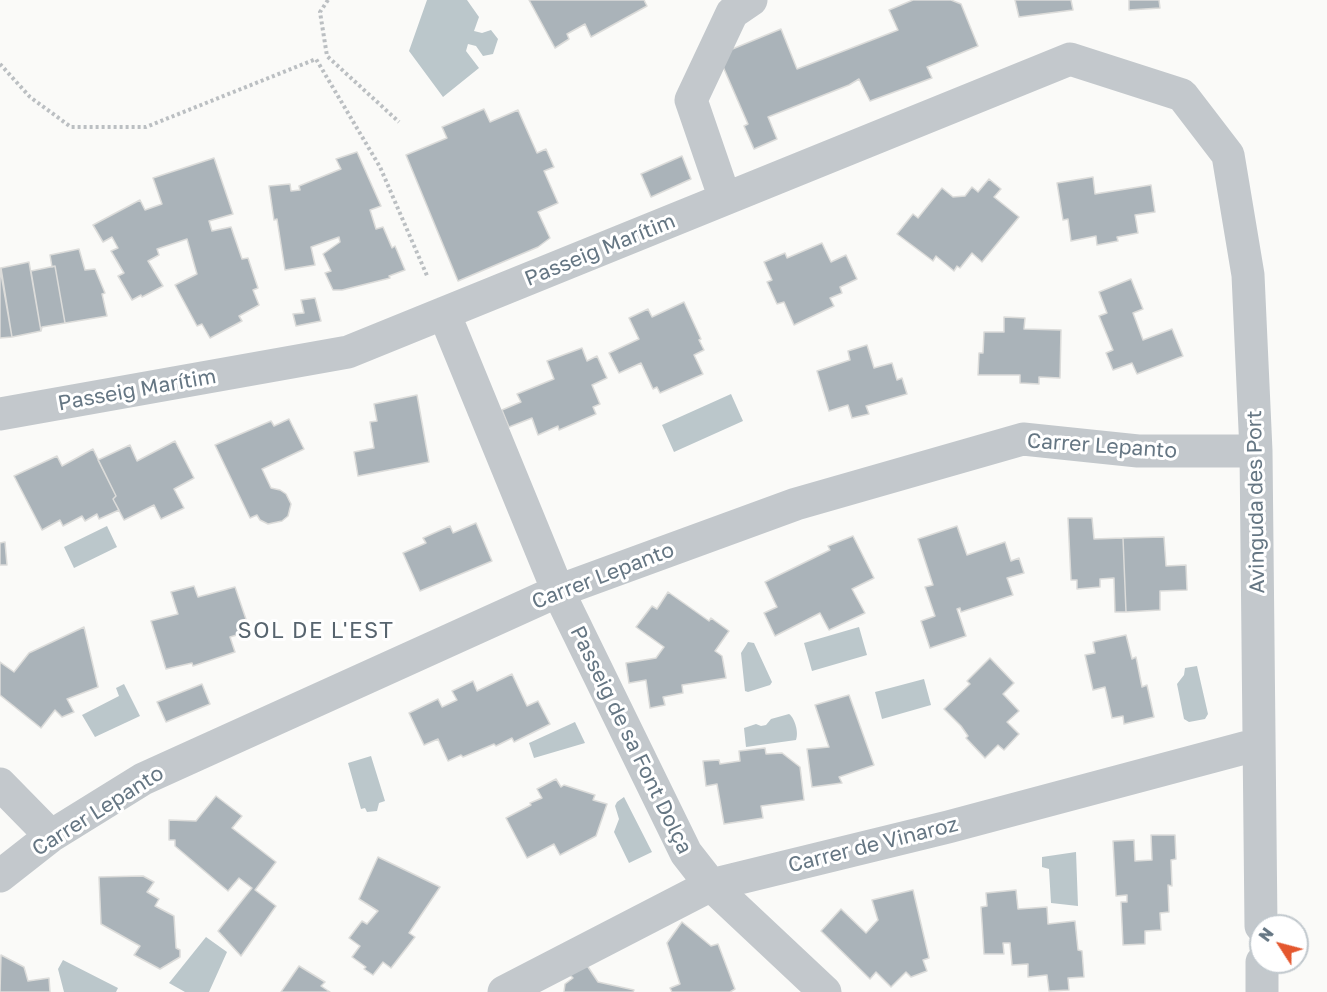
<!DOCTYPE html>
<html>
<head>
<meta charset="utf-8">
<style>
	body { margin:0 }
	#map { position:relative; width:1327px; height:992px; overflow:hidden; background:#fafaf8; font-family:"Golos Text",sans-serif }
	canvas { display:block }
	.north { position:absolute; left:1249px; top:914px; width:60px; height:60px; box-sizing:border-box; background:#fff; border:2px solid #c1c8cd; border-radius:50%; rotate:306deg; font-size:16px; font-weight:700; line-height:24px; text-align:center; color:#657683 }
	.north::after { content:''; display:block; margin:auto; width:21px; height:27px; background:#e4572e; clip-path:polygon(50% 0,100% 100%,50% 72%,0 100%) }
</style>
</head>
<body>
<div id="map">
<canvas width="1327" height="992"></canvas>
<div class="north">N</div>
</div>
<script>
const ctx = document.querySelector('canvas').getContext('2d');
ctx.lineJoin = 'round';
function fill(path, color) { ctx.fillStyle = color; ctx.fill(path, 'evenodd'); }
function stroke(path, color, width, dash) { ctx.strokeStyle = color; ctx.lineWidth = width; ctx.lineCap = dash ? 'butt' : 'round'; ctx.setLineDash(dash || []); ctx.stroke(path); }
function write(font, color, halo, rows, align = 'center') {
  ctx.font = font + ' "Golos Text",sans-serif'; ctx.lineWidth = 6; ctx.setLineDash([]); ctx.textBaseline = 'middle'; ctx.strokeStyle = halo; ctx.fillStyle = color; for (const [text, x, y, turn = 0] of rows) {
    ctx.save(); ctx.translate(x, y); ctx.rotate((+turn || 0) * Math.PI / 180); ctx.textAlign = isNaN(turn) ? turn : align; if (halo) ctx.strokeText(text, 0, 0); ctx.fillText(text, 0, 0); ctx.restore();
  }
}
const water = new Path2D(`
	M427,0H467L479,17L474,31L482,33L491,30L498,39L493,54L483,56L476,46L468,44L466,51L479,68L443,97L409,51Z
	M731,394L743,421L674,452L662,425Z
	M107,526L117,547L74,568L64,547Z
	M859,627L867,655L812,671L804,643Z
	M748,642L754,643L772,682L770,685L748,692L745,691L741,653Z
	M1197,666L1208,714L1205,719L1189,722L1184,719L1177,684L1184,675L1185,668Z
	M924,679L931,705L882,719L875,692Z
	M124,684L140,716L95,737L82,715L119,696L116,688Z
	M789,714C795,718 799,733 796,740L746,747L744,728L756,724L761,726L766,725L771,719Z
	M575,722L585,743L534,758L529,743Z
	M371,756L385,801L379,803L377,811L367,812L365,808L361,809L348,763Z
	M624,797L652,852L629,863L614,832L619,819L615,806L617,802Z
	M1076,852L1078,906L1051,903L1049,869L1042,867V857Z
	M206,937L227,952L209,992H185L169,983Z
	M63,960L118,988L116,992H64L58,969Z`);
const building = new Path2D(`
	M529,0H644L647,6L591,37L585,24L567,34L569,39L555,48Z
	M913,0H951L961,4L978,46L927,67L932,78L870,101L859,79L849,85L768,117L777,139L754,149L744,126L748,124L718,55L781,29L797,69L898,30L889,10Z
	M1015,0H1071L1073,10L1019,17Z
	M1129,0H1159L1160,8L1129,10Z
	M484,109L490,122L518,110L537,153L546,149L554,167L544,171L558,203L538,212L550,238L538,247L458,281L406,155L447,138L442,127Z
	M357,152L381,206L370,210L376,229L383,227L392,248L395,246L405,270L389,276L390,278L342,290H333L325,273L331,271L323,254L340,242L339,237L311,247L315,265L285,270L277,219L274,220L269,186L290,184L291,191L300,190L299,186L341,169L336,159Z
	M682,156L691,179L651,197L641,174Z
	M214,158L233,214L209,221L212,231L231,227L242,259L248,258L258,288L253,290L259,305L239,316L242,321L210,338L202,324L197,326L175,285L197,274L187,239L157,249L159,255L148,261L163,286L142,297L141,295L132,300L118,276L124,273L111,251L118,248L112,237L103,242L93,225L140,200L145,210L162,204L153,178Z
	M1093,177L1095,194L1151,185L1155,212L1135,215L1138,233L1117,237L1118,241L1097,245L1096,236L1071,241L1068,219L1063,220L1057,183Z
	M989,179L1001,189L994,197L1019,217L982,262L972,253L960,268L957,266L954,271L936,256L933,261L897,234L913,214L918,218L942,188L953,197L965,196L972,187L978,192Z
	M822,243L831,262L846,255L857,279L840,287L842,293L830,298L834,306L794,325L784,302L777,304L767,282L772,280L764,262L785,253L787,258Z
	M79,249L85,270L95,269L105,293L102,294L107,316L65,323L55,266L52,267L50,255Z
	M29,262L41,331L12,337L1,268Z
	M55,266L65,323L42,327L41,331L31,271Z
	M0,268L12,337L0,338Z
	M1131,279L1143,309L1133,313L1143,340L1172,329L1183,356L1137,374L1132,363L1113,370L1106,353L1113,350L1099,316L1107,313L1099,292Z
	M315,298L321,321L296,326L293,314L304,313L301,300Z
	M684,302L701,339L699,340L704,350L694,355L703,374L660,393L657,387L653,389L641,363L619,373L609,353L639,339L629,318L648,309L652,317Z
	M1004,317L1025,318L1024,329L1061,330L1060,378L1039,377V384L1020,383V375H978L979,353H983L984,332H1004Z
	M867,345L874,368L892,363L897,380L902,378L907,394L866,406L869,414L852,418L848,405L829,411L817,371L850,360L848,351Z
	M582,348L587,361L597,356L607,378L592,385L600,404L593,407L596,414L559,430L558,426L538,435L532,418L509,427L502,410L521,402L517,394L554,379L547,361Z
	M417,395L429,462L358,476L354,452L374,448L370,422L377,421L374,404Z
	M289,419L304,449L262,469L271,488L280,490L286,494L291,504L288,516L282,521L268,524L260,520L257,515L250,518L215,445L271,421L274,426Z
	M175,441L194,478L174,489L184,508L161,519L154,505L124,520L113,499L116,496L98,460L130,445L137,461Z
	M93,449L116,496L113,499L119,510L99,519L97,514L85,521L82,516L63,526L60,520L42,530L14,476L57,456L62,466Z
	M1068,518H1092L1094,539L1123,538L1126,612H1115L1114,578L1100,579V587L1077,589V580H1071Z
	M476,523L492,561L420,591L403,553L426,543L423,538L450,526L453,533Z
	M957,526L967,555L1005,542L1011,561L1019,558L1024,573L1007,578L1013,595L961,612L960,608L957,609L966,636L930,648L921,621L935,616L925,587L933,585L918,539Z
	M853,536L874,578L852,589L865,613L829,630L820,613L775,636L764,613L777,607L765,582L830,550L828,546Z
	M1164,537L1166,566L1186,565L1187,590L1160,591V610L1126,612L1123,538Z
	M5,542L7,565H0V543Z
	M194,586L198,597L235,587L250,631L230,637L235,652L193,666L192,663L166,669L151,621L178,614L171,592Z
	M668,592L709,621L711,618L729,631L715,651L722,656L726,678L682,685L683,693L663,697L665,705L650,708L646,680L629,683L626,663L656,658L664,647L636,627L652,606L657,609Z
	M84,627L98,687L67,699L74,712L62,717L55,710L41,728L0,695V662L14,672L29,653Z
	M1126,635L1132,659L1136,657L1142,687L1147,685L1154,717L1124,724L1123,716L1112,718L1105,687L1093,690L1085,655L1095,653L1093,642Z
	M990,658L1014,683L1003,694L1019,711L1007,722L1019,734L1004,750L998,745L985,758L966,738L968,736L961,726L944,709L970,684L967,681Z
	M512,674L527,706L538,701L550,724L514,742L512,738L496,746L494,744L463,757L461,755L448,761L438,739L424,745L409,713L438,699L442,707L457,700L452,691L473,681L477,691Z
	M202,684L210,704L166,722L157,702Z
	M849,695L874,765L839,777L842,783L812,787L807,749L829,747L815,705Z
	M765,748L766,754L782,753L800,767L804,800L761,806L763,818L724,824L717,784L706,786L703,761L719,760L720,764L740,761L739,751Z
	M556,779L561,787L564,785L595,795L593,800L607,804L596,836L560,855L554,844L527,858L506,818L531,805L530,803L542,798L537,789Z
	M216,796L242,816L232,828L276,862L255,890L276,906L241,956L218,931L252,888L239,878L228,891L175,846V840H169V820L196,821Z
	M1151,835H1175L1176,859L1171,860L1172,886L1168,885L1169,912L1160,913L1161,930L1145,931V944L1123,945L1121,902H1127V895L1116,896L1113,841L1134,840L1135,861L1152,860Z
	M378,857L440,887L409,933L415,937L391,968L383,962L373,975L364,969L366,967L352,957L360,946L349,938L362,921L367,924L378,911L359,899Z
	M143,876L154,882L147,892L159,899L155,906L174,916L176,948L180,950V957L160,969L134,955L140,946L101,924L99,877Z
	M913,890L929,958L923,960L927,971L911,977L906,972L891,987L876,972L870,979L821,931L841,909L866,933L878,920L872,900Z
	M1016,890L1018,909L1047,907L1048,924L1075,921L1078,950L1082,951L1084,977L1068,978L1069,990L1049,991L1047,975L1028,977V964L1012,965L1010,943H1003L1004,954H984L981,907L987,906L986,893Z
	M682,922L711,946L718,944L735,989L730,992H672L670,988L680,984L667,943Z
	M1,955L24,967L28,981L49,978L50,992H0Z
	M586,964L598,982L634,990L633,992H564L565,984L573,978L569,974Z
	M299,966L325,982L321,986L330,992H281Z`);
const path = new Path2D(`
	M328,0L320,12L327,56L399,122
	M0,64L30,97L71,127H146L316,59L380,167L428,278`);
const street = new Path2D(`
	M725,199L691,100L732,13L751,0
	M444,313L558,591L686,853L711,885L825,992
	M0,414L348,352L1070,59L1182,95L1228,155L1248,275L1256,451L1261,926
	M0,784L51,836
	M0,876L51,836L143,779L558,591L796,504L1023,439L1138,451H1256
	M1262,962V992
	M504,992L711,885L948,827L1259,744`);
const streetNames = [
	["Passeig Marítim",600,250,-22],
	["Passeig Marítim",137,390,-10],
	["Carrer Lepanto",1102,446,4],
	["Avinguda des Port",1256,502,-91],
	["Carrer Lepanto",603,576,-21],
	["Passeig de sa Font Dolça",631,740,64],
	["Carrer Lepanto",98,811,-32],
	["Carrer de Vinaroz",873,845,-14]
];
const neighbourhoodNames = [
	["SOL DE L'EST",316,631]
];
fill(water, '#bbc7cb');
fill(building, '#aab3b9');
stroke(building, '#dcdcda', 1.5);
stroke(path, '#bbbfc2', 4, [3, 3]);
stroke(street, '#c3c8cc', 33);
write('21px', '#657683', '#fff', streetNames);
ctx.letterSpacing = '1.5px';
write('22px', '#57646e', '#fff', neighbourhoodNames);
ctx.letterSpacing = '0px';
</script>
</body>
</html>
